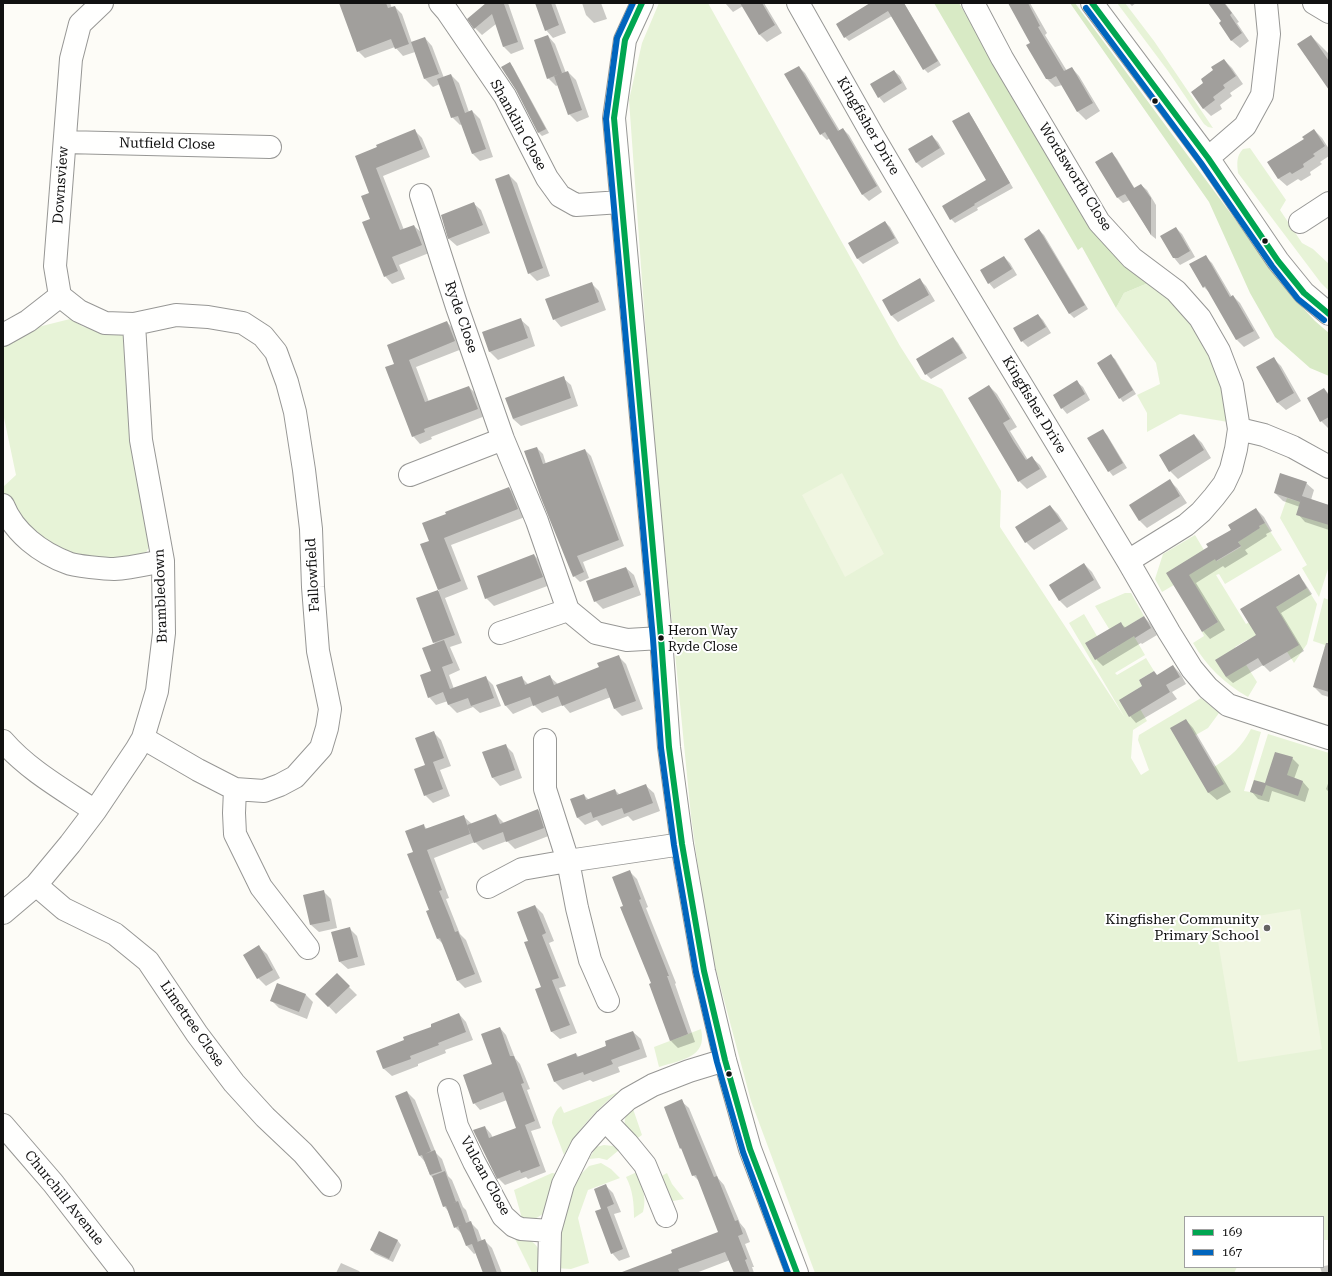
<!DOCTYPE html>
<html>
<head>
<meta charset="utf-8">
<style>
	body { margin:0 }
	#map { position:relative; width:1332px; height:1276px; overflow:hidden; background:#fdfcf7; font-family:"Roboto Serif",serif }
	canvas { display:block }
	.frame { position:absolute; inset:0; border:4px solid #111; pointer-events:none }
	.legend { position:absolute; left:1184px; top:1216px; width:140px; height:52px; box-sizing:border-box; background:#fff; border:1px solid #a0a0a0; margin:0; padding:5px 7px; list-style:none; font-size:12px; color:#111 }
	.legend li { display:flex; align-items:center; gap:8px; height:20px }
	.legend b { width:20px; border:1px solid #a0a0a0 }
</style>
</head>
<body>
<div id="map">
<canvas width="1332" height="1276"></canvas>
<div class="frame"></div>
<ul class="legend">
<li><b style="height:5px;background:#00a651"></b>169</li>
<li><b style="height:5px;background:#0065bd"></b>167</li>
</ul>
</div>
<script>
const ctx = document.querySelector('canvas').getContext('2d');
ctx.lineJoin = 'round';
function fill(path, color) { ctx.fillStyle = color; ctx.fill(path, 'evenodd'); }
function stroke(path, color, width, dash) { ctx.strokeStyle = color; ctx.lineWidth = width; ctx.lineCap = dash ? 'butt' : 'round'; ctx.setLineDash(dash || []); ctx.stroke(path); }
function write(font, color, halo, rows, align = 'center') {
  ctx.font = font + ' "Roboto Serif",serif'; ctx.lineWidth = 4; ctx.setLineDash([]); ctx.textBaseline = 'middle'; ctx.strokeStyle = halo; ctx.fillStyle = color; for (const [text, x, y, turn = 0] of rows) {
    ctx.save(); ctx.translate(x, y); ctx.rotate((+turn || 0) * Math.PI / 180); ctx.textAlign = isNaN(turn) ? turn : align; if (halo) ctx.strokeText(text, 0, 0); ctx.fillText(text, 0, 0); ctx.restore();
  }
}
const green = new Path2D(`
	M659,3H708L900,346L921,379L942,389L1001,491L1000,527L1125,718L1069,623L1084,614L1107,653L1119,645L1095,606L1125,593H1131L1144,616L1128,626L1145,655L1115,673L1117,675L1146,658L1154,671L1139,680L1142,686L1131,693L1147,721L1133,730L1131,758L1141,775L1149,770L1138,740L1139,735L1201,698L1219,713L1208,728L1180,744L1214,767C1231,756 1242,747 1251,729L1261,732L1244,791L1250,792L1268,734L1329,753V1240H1323V1217H1185V1267H1237L1234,1273H815L751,1101L708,940L691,816L652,419L629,100L642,43Z
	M1117,3H1125L1154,41L1213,128L1208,127L1204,124L1168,71Z
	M1250,148L1286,200L1280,210L1302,243L1313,249L1329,264V291L1321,283L1238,173C1237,164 1236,156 1243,149Z
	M1148,283H1154L1192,319L1223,377L1234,423L1180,414L1147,432V413L1137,395L1160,384L1156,363L1116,308L1124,293Z
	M70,319L84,327L124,335L150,545L143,558L122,563L54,551L11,507L3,492V487L16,475L3,413V344L38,327Z
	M1287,498L1300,502L1329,525V566L1319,597L1302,568L1307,565L1280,518Z
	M1265,523L1282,550L1225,584L1219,574L1216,575L1246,624L1307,588L1317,604L1307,644L1294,663L1276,634L1247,640L1235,647L1257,682L1248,697C1224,683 1207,667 1193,643L1204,636L1202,632L1218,622L1189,576L1162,592L1155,579L1163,554L1195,535L1207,555L1211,552L1217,561L1241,547L1238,541L1260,528L1259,526Z
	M1324,598L1329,600V649L1324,648L1325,645L1313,641Z
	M701,1029C708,1058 680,1060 659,1067L654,1047Z
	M618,1092C596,1110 577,1130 564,1155L552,1123C552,1118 556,1109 561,1106L564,1113Z
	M632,1106L642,1135L632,1142C625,1125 620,1122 632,1106Z
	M604,1145L613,1146L619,1150L607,1160L599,1158L589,1159L596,1147Z
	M601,1163L611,1169L620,1178L588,1190L578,1218L589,1263L571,1269L554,1268L557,1220L581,1174L589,1166Z
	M637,1172C642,1185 647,1198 643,1212L634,1218C634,1204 633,1190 626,1177Z
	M552,1173L559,1174L543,1214L533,1220H519L521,1215L514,1190Z
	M667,1173L672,1184L684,1199L673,1201L670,1199L656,1179Z
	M512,1233C539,1243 540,1243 541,1273H532Z`);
const forest = new Path2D(`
	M934,3H959L1098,238L1148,283L1124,293L1116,308L1082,247L1078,250Z
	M1070,3H1075L1291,295L1315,321L1329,333V376L1310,368L1275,337L1250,293L1209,202Z`);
const pitch = new Path2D(`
	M842,473L884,554L845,577L802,495Z
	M1300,909L1322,1049L1238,1062L1215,923Z`);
const shadow = new Path2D(`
	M340,3H390L392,8L395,7L402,14L412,43L425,38L432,46L444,78L451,75L459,83L469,112L472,111L480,119L493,157L480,161L473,154L462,124L460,125L452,117L440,84L433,87L425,79L415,52L403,56L395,47L365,58L358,51Z
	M488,3H508L524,49L511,54L504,47L496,24L482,35L475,28L469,19Z
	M536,3H555L566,33L553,38L546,30Z
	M582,3H601L607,19L594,23L586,15Z
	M725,3H764L782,33L767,42L759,34L743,6L733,12Z
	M877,3H904L941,65L928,73L924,69L892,16L849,41L845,37Z
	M1009,3H1030L1047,33L1045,35L1067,71L1072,68L1079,76L1100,111L1086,120L1078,112L1062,85L1055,87L1047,79L1031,43Z
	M1129,3H1136L1132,6Z
	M1210,3H1225L1239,22L1237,23L1249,41L1240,48L1232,41L1220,23L1222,22Z
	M548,36L555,44L566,73L568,72L576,80L589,117L577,122L569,114L558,85L556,86L548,78Z
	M1311,36L1329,54V89Z
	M1224,60L1232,68L1243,84L1230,93L1232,96L1220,105L1222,109L1211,116L1203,108L1205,83Z
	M510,63L513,67L549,133L542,136L539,133L517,90Z
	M799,67L805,73L840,131L843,129L849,135L882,192L869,201L863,195L830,138L827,140L821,134Z
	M894,71L900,76L907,89L884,103L879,97Z
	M968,113L972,117L1013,188L977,208L978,210L955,223L951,219L988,180Z
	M414,130L422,138L430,157L383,176L404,230L414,226L422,233L429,253L399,265L405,279L392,284L385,276L371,219L370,194L356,157Z
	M1314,130L1322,138L1329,149V156L1320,162L1322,164L1310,172L1311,175L1301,181L1298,179L1287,186L1279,179L1269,163L1305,139Z
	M932,136L938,142L945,154L922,168L916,162Z
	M1112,153L1117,159L1135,189L1141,185L1147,190L1156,205V239L1151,235L1130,200L1123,203L1118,198L1096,162Z
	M509,175L517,183L550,276L537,281L529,273Z
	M473,203L481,210L490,233L457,246L449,239L442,216Z
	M885,222L890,227L899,243L863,264L858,259L849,243Z
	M1176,228L1182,234L1195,257L1180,265L1175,259L1162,237Z
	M1039,230L1044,235L1088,309L1074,318L1070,314Z
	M1205,256L1212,263L1232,297L1233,296L1240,303L1260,338L1244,347L1237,340L1211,294L1204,287Z
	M1004,257L1010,263L1017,275L994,289L989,283Z
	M919,279L926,286L935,301L898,322L892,316L883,300Z
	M591,283L599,291L606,310L561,327L554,319Z
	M1038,315L1043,320L1051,333L1028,347L1022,341Z
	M521,320L529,327L535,346L498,360L490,352L483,333Z
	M447,322L454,330L462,349L416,367L429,402L469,387L477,395L485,416L431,437L432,439L420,444L413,436L395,364Z
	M953,338L958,343L967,358L931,379L926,374L917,359Z
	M1111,356L1115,359L1136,394L1123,402L1120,398Z
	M1274,359L1281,366L1301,401L1286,410L1278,403L1258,368Z
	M563,378L571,385L578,406L521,426L513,419Z
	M1077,382L1083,387L1090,400L1067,414L1062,408Z
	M989,386L997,394L1017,427L1010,431L1028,460L1032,458L1040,465L1047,477L1027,489L1019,481Z
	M1324,389L1329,394V429L1321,421Z
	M1102,430L1107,435L1127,468L1113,476L1109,471Z
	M1194,435L1202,443L1211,458L1178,479L1170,471L1161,456Z
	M537,448L543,454L546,464L585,450L591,456L624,546L583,562L589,578L580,582L574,576Z
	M1170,481L1177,488L1187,503L1147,528L1140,521L1130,505Z
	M1306,483L1314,490L1311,500L1329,506V530L1305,522L1298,514L1300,507L1283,501L1275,493Z
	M509,488L517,496L525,517L451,545L468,589L445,598L462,643L450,647L460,670L449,675L454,689L485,677L493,685L501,706L480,713L473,707L457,713L449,705L448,701L436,705L429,697L435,644L418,599L439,591L421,545L430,542Z
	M1050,506L1058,514L1068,529L1034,550L1026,542Z
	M1256,509L1264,517L1272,531L1266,534L1267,536L1245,550L1248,554L1225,568L1223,566L1196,583L1225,630L1210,639L1203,631L1167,573L1209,548Z
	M534,555L542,563L550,585L494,606L486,598Z
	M1084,564L1092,572L1101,588L1067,608L1060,601L1050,585Z
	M626,568L634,575L641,595L603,609L595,601Z
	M1298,576L1304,582L1312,594L1281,613L1304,651L1270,672L1263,665L1233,683L1226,677L1258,636L1242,609Z
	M1144,617L1151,624L1157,635L1142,644L1141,643L1103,666L1096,659L1120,623L1126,628Z
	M1329,651V697L1322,695L1314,687Z
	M619,657L626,664L643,709L622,716L615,709L611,697L570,713L563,705L542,713L534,705L513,714L506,706L498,686L521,677L529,685L550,677L558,684L600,668Z
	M1173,666L1180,673L1186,684L1172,692L1177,699L1136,723L1130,716L1144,686L1158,676Z
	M1186,720L1193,728L1231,792L1217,800L1209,793L1172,728Z
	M433,732L441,740L451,766L440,770L450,796L433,803L425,795Z
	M505,745L513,753L522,778L500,786L493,778L484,753Z
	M1292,758L1299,765L1294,779L1303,782L1309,789L1305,802L1272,791L1269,802L1258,799L1252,792L1265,785Z
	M1329,781V792L1326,789Z
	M646,786L654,793L660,811L633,821L628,816L602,826L597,820L585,825L577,817L584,795L589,800L615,790L620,795Z
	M538,810L546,818L551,835L515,849L507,841L483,850L475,842L434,858L449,898L446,899L460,934L466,940L482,982L465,988L457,980L443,944L438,939L427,911L430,910L414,852L423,825L427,829L463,816L472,824L496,815L504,823Z
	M630,872L637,879L648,907L646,908L676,983L675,984L695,1042L678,1048L671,1041L652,983L624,907Z
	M323,891L331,899L337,928L319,932L311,925Z
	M535,906L543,914L554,941L549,943L566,986L559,988L577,1033L560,1039L552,1032L536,990L543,988L529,941Z
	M349,928L357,936L365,965L348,969L340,962Z
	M259,947L267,954L280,978L266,986L258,978L245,955Z
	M337,975L357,995L336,1014L317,994Z
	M278,984L306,995L313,1002L307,1019L279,1008L272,1001Z
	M459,1014L466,1022L473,1040L445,1050L446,1053L418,1064V1066L392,1076L384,1069L377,1051L406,1041Z
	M500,1028L506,1035L515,1058L520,1064L530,1089L527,1090L541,1128L531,1131L546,1172L528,1179L526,1177L505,1185L498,1178L485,1127L491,1134L493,1138L518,1129L507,1100L480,1110L474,1103L494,1065Z
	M633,1032L641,1039L647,1057L618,1067L620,1072L593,1082L590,1080L563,1090L555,1082L548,1065L576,1054L579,1057L607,1046Z
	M407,1092L415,1100L436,1153L442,1159L448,1176L452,1180L463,1207L466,1210L470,1222L478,1230L482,1241L484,1240L492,1248L502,1273H484L476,1253L474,1254L467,1246L463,1235L455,1227L448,1211L444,1206L433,1178L430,1175L425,1162L420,1156Z
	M681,1101L689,1108L718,1178L724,1185L740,1223L745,1229L750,1242L745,1244L754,1267H752L754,1273H735L730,1260L696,1273H631L719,1233L700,1182L693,1175L684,1151L681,1148Z
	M605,1185L613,1193L621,1212L614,1214L630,1257L619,1261L612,1253L603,1209Z
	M380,1232L398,1241L401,1245L393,1262L375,1254L371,1250Z
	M341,1263L359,1271L361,1273H336Z
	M1329,1265V1273H1322L1320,1267Z`);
const building = new Path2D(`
	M339,3H386L388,8L395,6L409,44L395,49L391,39L357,52Z
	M486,3H505L504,4L518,42L503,47L492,14L474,29L467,19Z
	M535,3H551L559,25L545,31Z
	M740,3H762L775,25L759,35Z
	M870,3H904L938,61L923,70L888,11L844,38L836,24Z
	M1008,3H1028L1040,26L1038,27L1064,71L1072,67L1093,103L1077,112L1056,76L1051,79H1046L1026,45L1030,43Z
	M1208,3H1224L1232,13L1230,15L1242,33L1231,41L1219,23L1221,21Z
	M548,35L562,73L547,79L534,40Z
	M1311,35L1329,61V90L1297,44Z
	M425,37L439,74L424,79L411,42Z
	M1224,59L1236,76L1223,85L1225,88L1213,97L1215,100L1203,109L1191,92L1203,83L1201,79L1213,70L1211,67Z
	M510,62L546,129L538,133L516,90L501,67Z
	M799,66L838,131L843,128L877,186L862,195L825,132L820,135L784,74Z
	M894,70L902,83L878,98L870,84Z
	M568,71L582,110L568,115L554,76Z
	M451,74L465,113L472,110L486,149L472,154L458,116L451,118L437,79Z
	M969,112L1010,183L974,204L975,205L950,220L942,206L986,180L952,121Z
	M415,129L423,149L376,168L400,230L414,225L422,245L392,257L398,271L384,277L362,222L370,219L361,196L369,193L355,156L377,147L376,145Z
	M1314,129L1325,146L1313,154L1315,156L1303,164L1304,167L1292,174L1290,172L1278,179L1267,162L1304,139L1302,137Z
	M932,135L940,148L916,163L908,149Z
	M1112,152L1134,188L1141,184L1151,198V235L1125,194L1127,193L1117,198L1095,162Z
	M509,174L543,268L528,274L495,179Z
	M474,202L483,225L448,239L441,215Z
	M885,221L895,238L857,259L848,243Z
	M1176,227L1190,251L1178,258H1173L1160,236Z
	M1039,229L1085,305L1069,314L1024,239Z
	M1206,255L1230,297L1233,295L1254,331L1236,340L1205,286L1203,288L1189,264Z
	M1004,256L1012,269L988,284L980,270Z
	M920,278L929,295L891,316L882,300Z
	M592,282L599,302L553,320L545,299Z
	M1038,314L1046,327L1021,342L1013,328Z
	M521,318L528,338L489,352L482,332Z
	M447,321L455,341L409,360L425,402L469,386L478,409L424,429L425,432L412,437L385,367L394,364L387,345Z
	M953,337L963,353L925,375L916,359Z
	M1111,354L1133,390L1119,399L1097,363Z
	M1274,357L1294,393L1277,403L1256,367Z
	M564,376L571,398L513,419L505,398Z
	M1077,380L1085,394L1061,409L1053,395Z
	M989,385L1010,419L1003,423L1014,442L1026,460L1032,456L1040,469L1018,482L968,398Z
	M1324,388L1329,396V417L1320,422L1307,398Z
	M1103,429L1123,463L1108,472L1087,438Z
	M1194,434L1204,450L1169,472L1159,455Z
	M537,447L543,464L585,449L619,540L577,556L584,572L573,577L541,498L524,451Z
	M1280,473L1307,482L1302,496L1329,505V525L1296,515L1301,499L1300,502L1274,493Z
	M1170,479L1180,496L1139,521L1129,505Z
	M509,487L518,509L444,538L461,581L438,590L455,635L433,643L416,598L438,590L420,544L429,541L422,523L446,514L445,512Z
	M1050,505L1061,521L1025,543L1015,527Z
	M1256,508L1265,523L1259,526L1260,528L1238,542L1241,546L1216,561L1215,559L1189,575L1218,622L1202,632L1166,573L1208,547L1206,544L1231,530L1228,525Z
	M534,554L543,577L485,599L477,576Z
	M1084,563L1094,580L1059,601L1049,585Z
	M626,567L634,587L594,602L586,581Z
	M1299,574L1307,588L1276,607L1299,645L1263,666L1258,658L1226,677L1215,660L1256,635L1240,609Z
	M1144,616L1151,628L1135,638L1134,636L1095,660L1085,643L1121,622L1124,628Z
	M444,640L453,663L442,667L450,689L486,676L494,698L471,706L468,698L448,705L443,692L428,698L420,675L431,671L422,648Z
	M1326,643H1329V692L1313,687Z
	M619,655L636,701L614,709L606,688L562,706L558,696L533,706L530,697L505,706L496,685L522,676L525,685L550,675L554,685L599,667L597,663Z
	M1173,665L1180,677L1166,685L1170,692L1129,717L1119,700L1142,686L1139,680L1154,671L1157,675Z
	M1186,719L1224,784L1208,793L1170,728Z
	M434,731L444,758L433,762L443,789L424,796L414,769L425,765L415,738Z
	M506,744L515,770L492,778L482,752Z
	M1275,752L1293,757L1287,775L1303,781L1298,796L1266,785L1262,796L1250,792L1254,780L1265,783Z
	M646,784L653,803L624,814L622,808L593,818L591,812L577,818L570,799L584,794L586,800L615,789L617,795Z
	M538,809L544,828L506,842L503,832L474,843L467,825L496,814L500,824Z
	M464,815L470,834L427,850L442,890L439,891L450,918L455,932L458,931L475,974L457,981L440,938L437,939L426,911L429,910L407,854L413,852L405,831L424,824L425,829Z
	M630,870L641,899L639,900L669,976H667L688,1034L670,1041L649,984L651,983L620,907L623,906L612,877Z
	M324,890L330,921L310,925L303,895Z
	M535,905L546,933L542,935L559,978L552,980L570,1025L551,1032L535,989L541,987L524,942L528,941L517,912Z
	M350,927L358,957L339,962L331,932Z
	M259,945L273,970L257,979L243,955Z
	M337,973L350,986L328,1007L315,994Z
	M277,983L306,994L299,1012L270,1001Z
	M459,1013L466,1032L438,1043L439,1045L410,1056L411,1059L383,1069L376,1051L404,1040L403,1037L431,1027V1024Z
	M500,1027L510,1056H514L524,1083L521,1084L535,1121L525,1125L540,1166L521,1173L520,1170L497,1179L473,1130L485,1126L489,1138L516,1128L503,1092L473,1104L463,1075L492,1064L481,1034Z
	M633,1031L640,1049L611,1060L613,1064L584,1075L583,1072L554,1082L547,1064L576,1053L577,1057L606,1046L605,1041Z
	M407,1091L431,1151L425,1154L435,1150L442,1171L430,1175L422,1155L419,1156L395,1096Z
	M682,1099L714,1177L717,1176L735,1221L738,1220L743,1234L738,1236L747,1259L745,1260L750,1273H734L725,1252L678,1269L680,1273H623L622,1272L672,1253L671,1250L718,1232L696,1175L692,1176L681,1148L680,1149L664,1107Z
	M445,1171L456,1202L453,1203L458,1201L466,1223L471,1221L478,1242H477L485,1239L497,1273H483L472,1244L466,1246L458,1226L461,1225L454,1228L446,1206L443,1207L432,1176Z
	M606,1184L614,1204L607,1207L623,1249L611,1254L595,1211L601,1209L594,1189Z
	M379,1231L398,1240L389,1259L370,1250Z`);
const minor = new Path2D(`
	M102,3L80,24L71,59L55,266L60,296L79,311L105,323L134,324L176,315L208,317L243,323L263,336L276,352L287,382L295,412L304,470L311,529L313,587L318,651L330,709L327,728L321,748L295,777L280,785L264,791L235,789L198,770L143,738
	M440,3L447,11L505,96L547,178L560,196L576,205L621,202
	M642,3L625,40L614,118L661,638L669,747L682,844L704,971L725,1060L750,1149L797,1273
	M798,3L873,136L946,260L1128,561L1169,632L1192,669L1208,688L1228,705L1329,738
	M973,3L1002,58L1047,134L1099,222L1132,258L1176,291L1200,318L1219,351L1232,385L1239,429L1236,449L1231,469L1224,484L1214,497L1201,512L1186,525L1128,561
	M1092,3L1208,158L1278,261L1304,293L1329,314
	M1314,3L1329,12
	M65,142L270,147
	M1208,158L1245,126L1262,95L1269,34L1266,3
	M421,195L457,307L503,439L537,521L568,610L596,633L627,640L661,638
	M1300,222L1329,203
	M3,335L28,321L60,296
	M1239,429L1264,435L1293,447L1329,467
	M410,475L503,439
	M3,505C14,533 41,553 68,563C74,566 106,569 114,569C130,568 147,564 163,561
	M500,633L568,610
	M545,740V789L568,861L577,908L590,960L608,1001
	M3,741C28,770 64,790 95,811
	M235,789L234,813L235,834L261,887L308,948
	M36,885L64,909L115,934L148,961L197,1034L234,1083L265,1117L303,1153L330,1185
	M488,887L522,869L568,861L682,844
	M3,913L36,885L70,844L95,811L136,750L143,738L157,691L164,633L163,561L141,440L134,324
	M449,1090L457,1126L474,1162L503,1216L514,1226L521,1229L550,1231
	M605,1120L627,1143L645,1165L666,1216
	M3,1125L53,1183L123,1273
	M549,1273L550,1231L563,1184L582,1146L605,1120L628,1099L653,1085L689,1071L725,1060`);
const bus1 = new Path2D(`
	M642,3L625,40L614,118L661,638L669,747L682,844L704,971L725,1060L750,1149L797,1273
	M1092,3L1208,158L1278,261L1304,293L1329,314`);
const bus2 = new Path2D(`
	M633,3L617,38L606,119L653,639L661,748L674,845L696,972L717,1062L743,1152L788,1273
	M1086,8L1201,163L1272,266L1298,299L1324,320`);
const markers = [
	[1155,101,3.5,"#111"],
	[1265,241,3.5,"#111"],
	[661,638,3.5,"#111"],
	[1267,928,4,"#646362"],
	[729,1074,3.5,"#111"]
];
const busNames = [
	["Heron Way",668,631],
	["Ryde Close",668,647]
];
const streetNames = [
	["Shanklin Close",518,125,61],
	["Kingfisher Drive",868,126,60],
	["Nutfield Close",167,144,1],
	["Wordsworth Close",1075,177,58],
	["Downsview",61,185,-86],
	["Ryde Close",461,317,71],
	["Kingfisher Drive",1034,405,59],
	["Fallowfield",313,575,-93],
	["Brambledown",161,596,-92],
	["Limetree Close",192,1024,55],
	["Vulcan Close",485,1176,61],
	["Churchill Avenue",64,1198,51]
];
const poiNames = [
	["Kingfisher Community",1259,920],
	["Primary School",1259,936]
];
fill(green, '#e7f3d7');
fill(forest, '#d8eac5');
fill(pitch, '#f0f6e1');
fill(shadow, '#0003');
fill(building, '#a19f9c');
stroke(minor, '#979795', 24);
stroke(minor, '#fffffe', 22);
stroke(bus1, '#00a651', 6);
stroke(bus2, '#0065bd', 6);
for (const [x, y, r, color] of markers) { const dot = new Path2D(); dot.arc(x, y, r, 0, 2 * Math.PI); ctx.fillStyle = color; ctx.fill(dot); stroke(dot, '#fff', 1.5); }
write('13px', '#111', '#fff', busNames, 'left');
write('14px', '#111', '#fff', streetNames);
write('14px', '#111', '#fff', poiNames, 'right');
</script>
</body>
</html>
